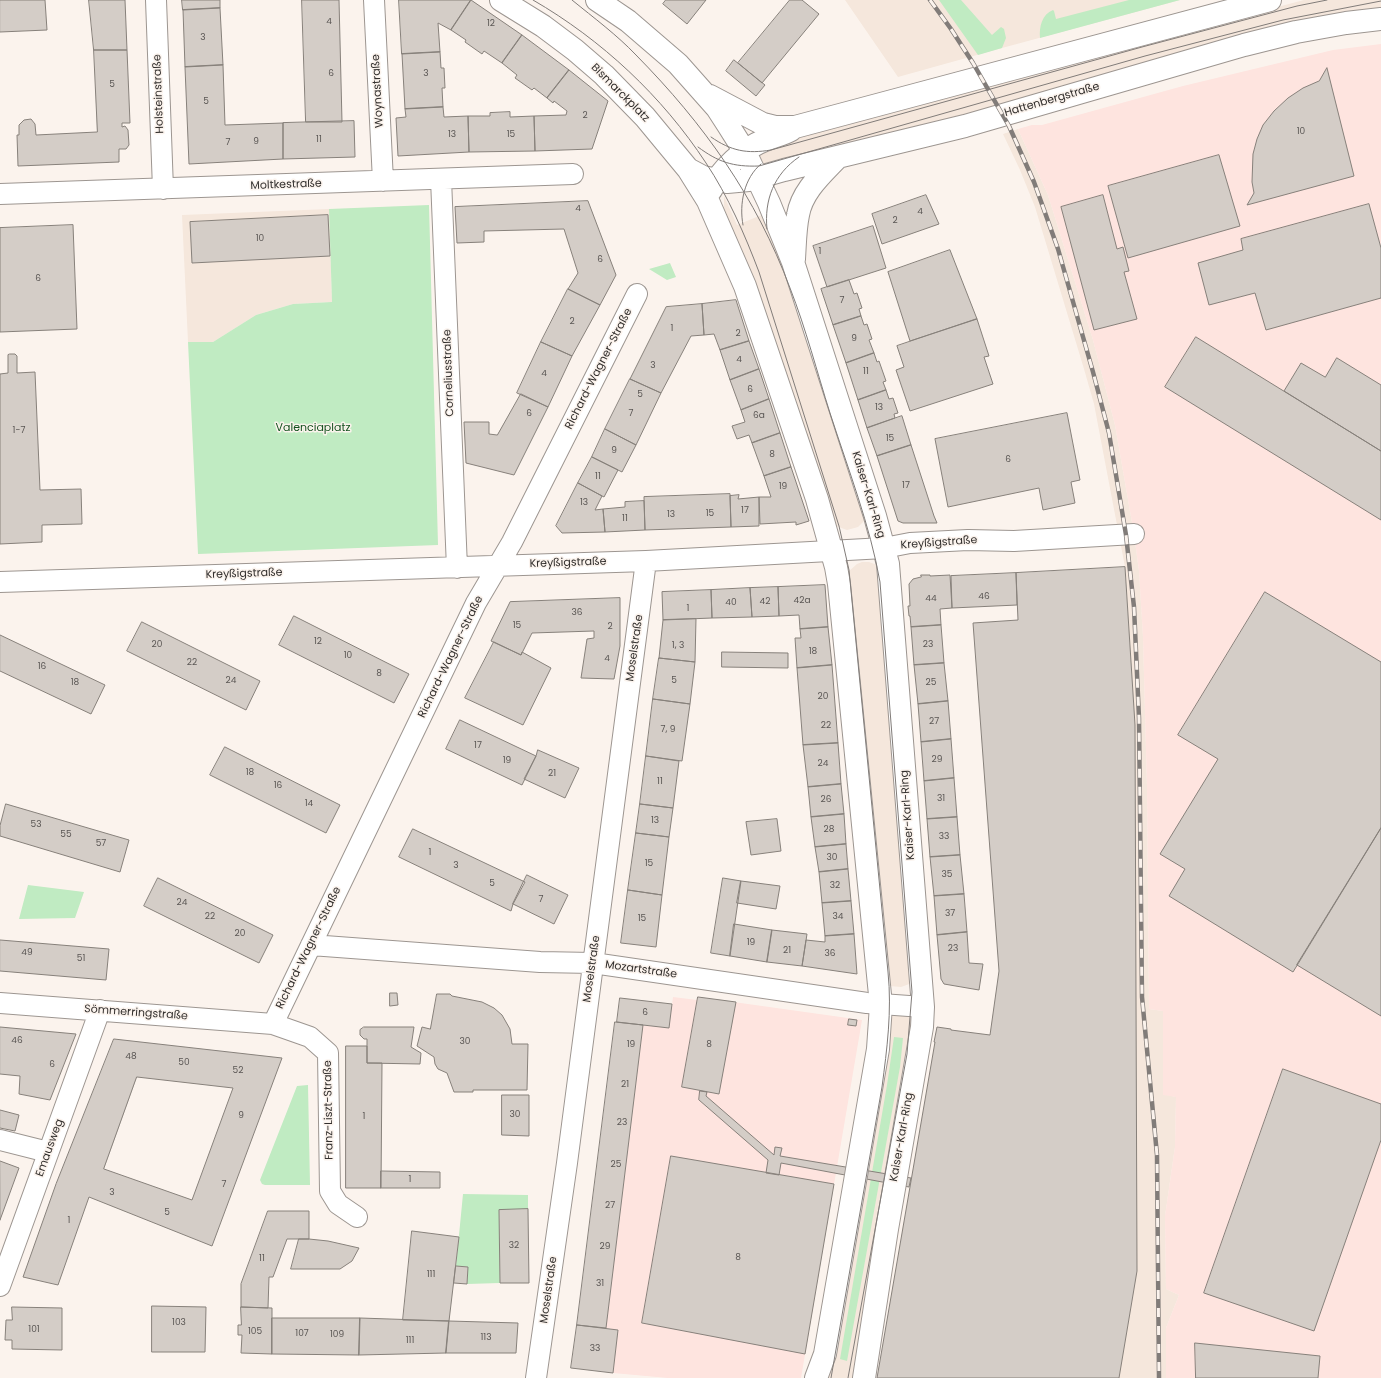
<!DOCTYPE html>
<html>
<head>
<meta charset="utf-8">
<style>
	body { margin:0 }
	canvas { display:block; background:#fbf3ed }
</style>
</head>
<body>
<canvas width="1381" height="1378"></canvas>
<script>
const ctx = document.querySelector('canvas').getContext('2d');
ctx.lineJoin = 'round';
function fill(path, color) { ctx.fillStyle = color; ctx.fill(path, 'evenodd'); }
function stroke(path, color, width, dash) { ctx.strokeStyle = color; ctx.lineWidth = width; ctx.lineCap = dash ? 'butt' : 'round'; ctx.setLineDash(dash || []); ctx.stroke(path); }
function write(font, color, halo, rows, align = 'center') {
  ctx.font = font + ' Poppins,sans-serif'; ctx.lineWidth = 3; ctx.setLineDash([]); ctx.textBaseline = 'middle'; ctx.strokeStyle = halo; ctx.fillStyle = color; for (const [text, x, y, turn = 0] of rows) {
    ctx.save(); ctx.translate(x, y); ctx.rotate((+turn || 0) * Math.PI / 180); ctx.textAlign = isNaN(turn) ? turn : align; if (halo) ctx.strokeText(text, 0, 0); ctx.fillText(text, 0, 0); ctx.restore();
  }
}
const built = new Path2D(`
	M845,0H1180L1002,48L898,77Z
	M1304,0H1381V9L988,109L764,168L758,156L759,152L774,144L1012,77Z
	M1018,129L1048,195L1093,340L1115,425L1134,534L1139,571L1143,637L1147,787L1149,1009L1163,1011V1094L1176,1097L1175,1147L1165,1216L1166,1289L1179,1295L1166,1328V1378H1119L1135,972V725L1125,567L1105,462L1094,404L1084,369L1035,207L1020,170L1003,134Z
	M724,196L737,225L769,212L865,520L858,527L847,530L836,526L724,211Z
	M329,209L332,302L293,304L256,315L213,342H188L182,215Z
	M862,562H869L877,565L879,567L912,983L901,987L889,986L848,572L857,564Z
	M898,1014L908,1016L914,1022L856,1378H820L891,1017Z`);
const industrial = new Path2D(`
	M1381,44V1378H1166V1328L1179,1295L1166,1289L1165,1216L1175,1147L1176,1097L1163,1095V1011L1149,1009L1147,787L1143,637L1139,571L1134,534L1115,425L1093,340L1048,195L1018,129L1032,125H1042L1183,86L1333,50Z
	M673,997L697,1000L698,997L862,1020L801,1378H668L613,1373L618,1330L606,1328L643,1025L669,1028Z`);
const green = new Path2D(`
	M939,0H961L992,35L1001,27L1004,29L1006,38L1002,48L978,55Z
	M1129,0H1180L1040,38C1039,27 1042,14 1053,10L1054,11L1056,19Z
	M429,205L438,545L198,554L188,342H213L256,315L293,304L332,302L329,209Z
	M670,263L676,277L667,280L649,269Z
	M28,885L84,892L75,918L19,919Z
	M894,1037L903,1038L900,1067L847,1361L840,1359L887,1085Z
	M308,1085L310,1185H265L262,1184L260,1180L297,1086Z
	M463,1194L528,1195V1209L499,1210L500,1283L467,1284L468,1267L456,1266Z`);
const building = new Path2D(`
	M0,0H45L47,30L0,32Z
	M89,0H125L127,50H94Z
	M182,0H220V8L183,10Z
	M302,0H339L342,122H306Z
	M399,0H471L451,30L438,23L440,52L402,54Z
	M471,0L522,35L502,63L484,51L482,54L465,42L466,40L451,30Z
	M666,0H706L687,24L663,4Z
	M790,0H802L819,14L762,83L738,63Z
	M220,8L223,65L185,67L183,10Z
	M522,35L569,70L547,98L534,88L532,90L515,78L517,75L502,63Z
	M94,50H127L130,123H122V127L125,126L128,130L129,145L126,149H119V162L18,166L17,135H19V125L24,120L31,119L35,124L36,135L97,132Z
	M440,52L441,68H444L445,88H442L443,107L405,109L402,54Z
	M734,60L765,85L756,96L726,71Z
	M223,65L225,125L283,123V159L189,164L185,67Z
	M1327,68L1354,176L1247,205L1254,193L1252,182L1253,154L1257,139L1263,125L1274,111L1288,98L1303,88L1319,81Z
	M569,70L608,101L592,149L535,151L534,116L566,115L567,111L554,101L553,103L547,98Z
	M443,107L444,117L468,116L469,152L398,156L396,118L406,117L405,109Z
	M510,112V117L534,116L535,151L469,152L468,116H490V113Z
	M354,121L355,157L283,159V123Z
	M1219,155L1240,226L1128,258L1108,186Z
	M926,195L939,224L882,244L872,214Z
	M1103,195L1117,249L1123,247L1129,271L1124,272L1137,319L1094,330L1061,207Z
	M588,201L616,275L600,305L568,289L578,273L564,229L484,231V242L457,243L455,207Z
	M1369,204L1381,248V298L1266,330L1255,293L1209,305L1198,263L1243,250L1241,239Z
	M328,215L330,256L192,263L190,222Z
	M73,225L77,329L0,332V228Z
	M873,226L886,268L827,287L813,246Z
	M950,250L977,319L910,341L888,272Z
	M849,280L854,294L857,293L862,308L859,309L861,316L833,325L821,289Z
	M568,289L600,305L572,356L541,342Z
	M736,300L749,341L720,350L714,334L704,335L702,304Z
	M702,304L704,335L691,336L661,393L630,379L666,307Z
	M861,316L864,325L867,324L872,339L869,340L874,353L846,363L833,325Z
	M977,319L989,356L984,357L993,384L910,411L896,370L904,367L897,346Z
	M1196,337L1381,451V520L1165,387Z
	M749,341L759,369L730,380L720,350Z
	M541,342L572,356L548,407L517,393Z
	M874,353L877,362L879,361L886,381L883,382L886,390L858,400L846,363Z
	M10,354H15L17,356V373L35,372L40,490L81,489L82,524L42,525V542L0,544V374L8,373V355Z
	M1337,358L1381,385V451L1284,391L1301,363L1325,377Z
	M759,369L769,399L741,410L730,380Z
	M630,379L661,393L636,445L605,429Z
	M886,390L889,399L893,398L898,413L894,414L895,418L867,428L858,400Z
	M521,394L548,407L514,475L466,463L464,422H489V434L497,435Z
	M769,399L780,433L752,443L749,435L737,439L732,426L745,422L741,410Z
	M1067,413L1080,480L1071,482L1075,503L1043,510L1039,488L948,507L935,439Z
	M902,416L911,445L877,456L867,428Z
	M605,429L636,445L622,472L592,457Z
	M780,433L791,467L764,476L752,443Z
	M911,445L934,516L937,523H903L898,521L897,518L877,456Z
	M592,457L618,470L604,497L578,483Z
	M791,467L809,521L796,525V522L760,524L759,497H771L764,476Z
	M578,483L602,496L595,510L603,509L605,532L562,533L556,526Z
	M730,494L731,527L645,530L644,497Z
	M739,495L738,499L759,497V526L731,527L730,496Z
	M644,501L645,530L605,532L603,509L625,507V502Z
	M1125,567L1135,725L1137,1271L1119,1378H877L935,1042H934L937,1027L951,1029V1030L990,1035L999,971L973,623L1018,620L1016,573Z
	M1016,573L1017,605L952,608L951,576Z
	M921,575H930V576L950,575L952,608L940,609L941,625L911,627L910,616H909L908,606H910L909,584L913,579L921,577Z
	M825,585L828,627L800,629L799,615L779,616L778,587Z
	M778,587L779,616L752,617L750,588Z
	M750,588L752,617L712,618L711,590Z
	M711,590L712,618L663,620L662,592Z
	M1265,592L1381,662V828L1293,972L1169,896L1185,869L1160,854L1218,759L1178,735Z
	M620,598V646L614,679L581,678L587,639L594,638V631L532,633L521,655L491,641L510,602Z
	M294,616L409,674L394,703L279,645Z
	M696,619L695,662L659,658L663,620Z
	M142,622L260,681L246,710L127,651Z
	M941,625L944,663L914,665L911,627Z
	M828,627L832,665L797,668L795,638H801L800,629Z
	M0,635L105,685L91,714L0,671Z
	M494,642L521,655L522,652L551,668L523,725L465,698Z
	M722,652L788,653V668L722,667Z
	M659,658L695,662L690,704L653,699Z
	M944,663L948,701L918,704L914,665Z
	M832,665L838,743L803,745L797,668Z
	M653,699L690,704L682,761L646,756Z
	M948,701L951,739L921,742L918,704Z
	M460,720L536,756L522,785L446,749Z
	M951,739L954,778L924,781L921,742Z
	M838,743L841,784L808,787L803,745Z
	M225,747L340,805L326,833L210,775Z
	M538,750L579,768L565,798L524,779L536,756Z
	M646,756L679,761L673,808L640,804Z
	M954,778L957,817L927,819L924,781Z
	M841,784L844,814L811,817L808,787Z
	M6,804L129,840L120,872L0,836V826Z
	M640,804L673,808L669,837L636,833Z
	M844,814L846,844L815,847L811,817Z
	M957,817L960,855L930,857L927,819Z
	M777,819L781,851L751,855L746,822Z
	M1381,828V1016L1297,965Z
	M413,829L525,882L513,904L511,911L399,857Z
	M636,833L669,837L662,895L628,890Z
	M846,844L848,869L819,872L815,847Z
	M960,855L964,894L934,896L930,857Z
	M848,869L851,901L822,903L819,872Z
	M527,875L568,895L554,924L513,904Z
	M158,878L273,935L259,963L144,906Z
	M723,878L741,881L730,956L711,953Z
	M741,881L780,886L776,909L737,903Z
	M628,890L662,895L656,947L621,943Z
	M964,894L967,932L937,935L934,896Z
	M851,901L854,934L825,936L822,903Z
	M734,924L772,930L767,962L730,956Z
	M772,930L807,934L802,966L767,962Z
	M967,932L969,963L983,964L979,990L944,984L941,979L937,935Z
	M854,934L857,974L802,966L806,940L825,942V936Z
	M0,940L109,949L106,980L0,971Z
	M390,993H397L398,1005L390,1006Z
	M437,994H450L452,996L482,1002L494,1008L502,1015L510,1029L512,1044H528L527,1090H473V1092H454L447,1073L438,1069L435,1064L434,1057L417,1046L422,1027L430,1029Z
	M698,997L736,1002L719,1094L682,1087Z
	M620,998L672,1004L669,1028L617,1022Z
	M849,1019L857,1020L856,1026L848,1025Z
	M615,1022L643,1025L606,1328L577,1325Z
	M0,1027L76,1034L50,1100L19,1094L20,1076L0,1074Z
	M364,1027H414L411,1047L421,1053L420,1064L367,1063V1039H364L360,1035V1030Z
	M114,1039L282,1058L212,1246L89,1197L58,1285L23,1277L56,1184ZM137,1077L233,1088L192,1200L104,1169Z
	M346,1046H367V1063H382L381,1188H346Z
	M1283,1069L1381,1104V1140L1314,1331L1204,1293Z
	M700,1091L707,1092L706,1096L774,1155L775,1147L782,1148L780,1156L911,1178L909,1187L781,1163L779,1175L766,1173L768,1160L699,1100Z
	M502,1095H529V1136L502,1135Z
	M0,1110L19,1115L15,1131L0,1128Z
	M671,1156L834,1184L805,1354L642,1323Z
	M0,1161L19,1168L0,1220Z
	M381,1171L440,1172V1188H381Z
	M528,1209L529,1283H500L499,1210Z
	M268,1211H309V1239H287L273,1277H269L268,1308L241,1307V1284Z
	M412,1231L459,1237L449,1321L403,1320Z
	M299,1239H309L328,1241L359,1248L352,1261L340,1269H291Z
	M456,1266L468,1267L467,1284L454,1283Z
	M152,1306L206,1307L205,1352H152Z
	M12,1307L62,1308V1350L12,1349V1340H5L6,1320H12Z
	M241,1307L272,1308V1354L241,1353L242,1335H238V1325H241Z
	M272,1318H360L359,1355L272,1354Z
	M360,1318L449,1321L446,1353L359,1355Z
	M449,1321L518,1323L516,1353H446Z
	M577,1325L618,1330L613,1373L571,1368Z
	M1195,1343L1320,1356L1318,1378H1196Z`);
const minor = new Path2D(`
	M156,0L163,189
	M374,0L383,181
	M441,179L457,568
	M0,194L573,174
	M0,582L646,561L884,548L910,543L968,540L1014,541L1134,534
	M311,945L540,962L593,963L867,1003L923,1007
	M0,1003L273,1024L310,1037L328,1053L330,1191L338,1204L357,1217
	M273,1024L476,603L512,542L637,294
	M0,1140L48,1152
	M0,1286L100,1010
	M536,1378L567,1163L646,561`);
const tertiary = new Path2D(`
	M501,0L543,26L575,50L604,75L645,117L688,169L708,201L745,286L817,499L836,567L839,584L881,1005L878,1049L825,1354L816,1378
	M597,0L628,21L678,64L717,108L728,125L745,152L769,203L793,262L875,516L888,564L923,1007L922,1027L887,1229L864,1378
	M710,96L763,124L775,127H795L1270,0
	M688,169L703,177L727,182L749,180L784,170L965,126L1244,45L1296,32L1346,23L1381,19
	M711,190C720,170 744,148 765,140C774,136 782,135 791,130
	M794,259C795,244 795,229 798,215C802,191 822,174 838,157`);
const tram = new Path2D(`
	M533,0C602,40 662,96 706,163C728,196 745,235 759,272L839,526L849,570L888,972C892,1011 887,1049 882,1087L831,1378
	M572,0C594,18 617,35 636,55C704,124 756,197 790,288C806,329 817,372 830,413C848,469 870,525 880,582L912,992L907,1054L848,1378
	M711,137C731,151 747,154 771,150L1142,47L1297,6L1327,0
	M698,147C718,162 733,167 759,166L1145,56L1283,20L1381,1
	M743,225C739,204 744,178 761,164
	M767,229C764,200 774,174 799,157`);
const rail = new Path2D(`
	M930,0L951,29L973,63L1009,126L1034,182L1043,207L1058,249L1093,372L1109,433L1126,535L1134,607L1139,718L1142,997L1157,1155L1159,1378`);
const numberNames = [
	["4",329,22],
	["12",491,24],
	["3",203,38],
	["6",331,74],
	["3",426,74],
	["5",112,85],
	["5",206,102],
	["2",585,116],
	["10",1301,132],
	["13",452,135],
	["15",511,135],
	["11",319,140],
	["9",256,142],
	["7",228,143],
	["4",578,209],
	["4",920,212],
	["2",895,221],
	["10",260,239],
	["1",820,252],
	["6",600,260],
	["6",38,279],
	["7",842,301],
	["2",572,322],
	["1",672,329],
	["2",738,334],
	["9",854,339],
	["4",739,360],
	["3",653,366],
	["11",866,372],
	["4",544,374],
	["6",750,390],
	["5",640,395],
	["13",879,408],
	["6",529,414],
	["7",631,414],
	["6a",759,416],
	["1-7",19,431],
	["15",890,439],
	["9",614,451],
	["8",772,455],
	["6",1008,460],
	["11",598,477],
	["17",906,486],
	["19",783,487],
	["13",584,503],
	["17",745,511],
	["15",710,514],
	["13",671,515],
	["11",625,519],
	["46",984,597],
	["44",931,599],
	["42a",802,601],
	["42",765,602],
	["40",731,603],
	["1",688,609],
	["36",577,613],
	["15",517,626],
	["2",610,627],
	["12",318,642],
	["20",157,645],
	["23",928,645],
	["1, 3",678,646],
	["18",813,652],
	["10",348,656],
	["4",607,659],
	["22",192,663],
	["16",42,667],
	["8",379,674],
	["24",231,681],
	["5",674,681],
	["18",75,683],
	["25",931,683],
	["20",823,697],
	["27",934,722],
	["22",826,726],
	["7, 9",668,730],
	["17",478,746],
	["29",937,760],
	["19",507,761],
	["24",823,764],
	["18",250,773],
	["21",552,774],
	["11",660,782],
	["16",278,786],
	["31",941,799],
	["26",826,800],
	["14",309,804],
	["13",655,821],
	["53",36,825],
	["28",829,830],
	["55",66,835],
	["33",944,837],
	["57",101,844],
	["1",430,853],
	["30",832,858],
	["15",649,864],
	["3",456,866],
	["35",947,875],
	["5",492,884],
	["32",835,886],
	["7",541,900],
	["24",182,903],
	["37",950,914],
	["22",210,917],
	["34",838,917],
	["15",642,919],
	["20",240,934],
	["19",751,943],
	["23",953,949],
	["21",787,951],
	["49",27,953],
	["36",830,954],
	["51",81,959],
	["6",645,1013],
	["46",17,1041],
	["30",465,1042],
	["19",631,1045],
	["8",709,1045],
	["48",131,1057],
	["50",184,1063],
	["6",52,1065],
	["52",238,1071],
	["21",625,1085],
	["30",515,1115],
	["9",241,1116],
	["1",364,1117],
	["23",622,1123],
	["25",616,1165],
	["1",410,1180],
	["7",224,1185],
	["3",112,1193],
	["27",610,1206],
	["5",167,1213],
	["1",69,1221],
	["32",514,1246],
	["29",605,1247],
	["8",738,1258],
	["11",262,1259],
	["111",431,1275],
	["31",600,1284],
	["103",179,1323],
	["101",34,1330],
	["105",255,1332],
	["107",302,1334],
	["109",337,1335],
	["113",486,1338],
	["111",410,1341],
	["33",595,1349]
];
const streetNames = [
	["Woynastraße",378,91,-93],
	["Bismarckplatz",620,93,45],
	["Holsteinstraße",159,94,-92],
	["Hattenbergstraße",1052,100,-16],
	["Moltkestraße",286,185,-2],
	["Richard-Wagner-Straße",599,369,-63],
	["Corneliusstraße",449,373,-92],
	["Kaiser-Karl-Ring",868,495,73],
	["Kreyßigstraße",939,543,-4],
	["Kreyßigstraße",568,563,-2],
	["Kreyßigstraße",244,574,-2],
	["Moselstraße",635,648,-82],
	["Richard-Wagner-Straße",451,657,-64],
	["Kaiser-Karl-Ring",908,815,-94],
	["Richard-Wagner-Straße",309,948,-64],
	["Moselstraße",592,969,-82],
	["Mozartstraße",641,970,8],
	["Sömmerringstraße",136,1013,4],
	["Franz-Liszt-Straße",329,1110,-91],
	["Kaiser-Karl-Ring",902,1137,-80],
	["Emausweg",50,1148,-70],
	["Moselstraße",549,1290,-82]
];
const parkNames = [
	["Valenciaplatz",313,428]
];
fill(built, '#f5e7dc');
fill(industrial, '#fee4df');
fill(green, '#c0ebc2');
fill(building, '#d4cdc7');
stroke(building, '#87817b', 1);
stroke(minor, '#9d9691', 22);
stroke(tertiary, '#9d9691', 24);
stroke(minor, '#fff', 20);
stroke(tertiary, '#fff', 22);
stroke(tram, '#817c79', 1);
stroke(rail, '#817c79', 4.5);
stroke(rail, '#fbf3ed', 3, [9]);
write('9px', '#5a5654', null, numberNames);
write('11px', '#322f2d', '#fbf3ed', streetNames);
write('11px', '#14511e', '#fbf3ed', parkNames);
</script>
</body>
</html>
